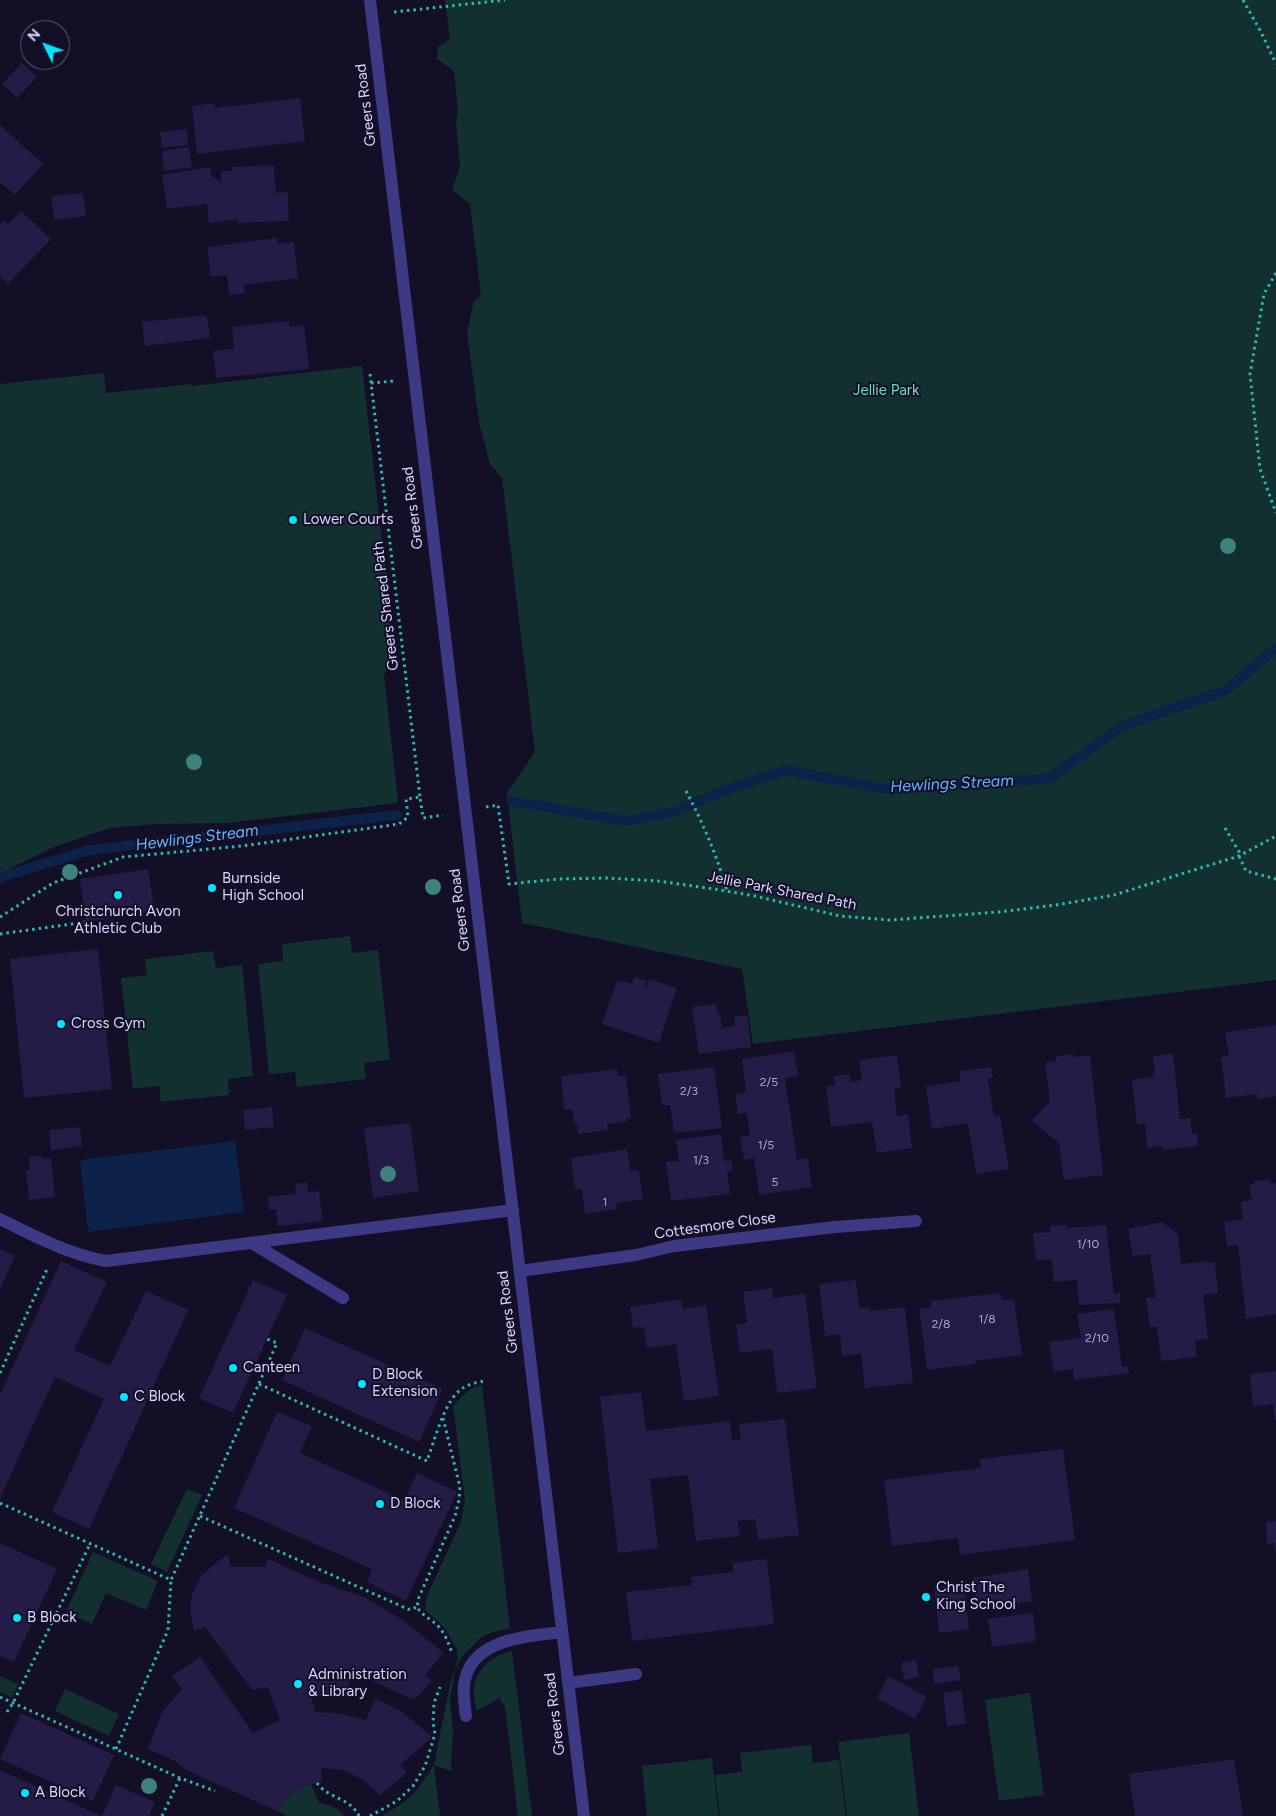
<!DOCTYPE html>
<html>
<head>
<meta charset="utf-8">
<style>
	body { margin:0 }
	#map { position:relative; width:1276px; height:1816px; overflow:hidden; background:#130f26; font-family:Figtree,sans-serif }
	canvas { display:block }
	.north { position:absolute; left:20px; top:20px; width:50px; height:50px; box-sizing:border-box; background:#130f26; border:1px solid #625e7d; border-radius:50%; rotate:312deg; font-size:14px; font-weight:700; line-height:20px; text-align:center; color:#d9d4ff }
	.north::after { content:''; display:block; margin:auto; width:18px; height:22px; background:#00e5ff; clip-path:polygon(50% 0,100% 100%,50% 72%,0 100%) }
</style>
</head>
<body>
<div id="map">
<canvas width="1276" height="1816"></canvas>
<div class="north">N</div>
</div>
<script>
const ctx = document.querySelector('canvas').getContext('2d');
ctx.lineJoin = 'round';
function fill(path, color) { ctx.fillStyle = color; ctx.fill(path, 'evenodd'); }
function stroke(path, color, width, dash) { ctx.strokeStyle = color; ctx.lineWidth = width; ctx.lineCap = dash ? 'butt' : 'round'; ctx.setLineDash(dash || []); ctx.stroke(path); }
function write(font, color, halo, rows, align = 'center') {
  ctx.font = font + ' Figtree,sans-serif'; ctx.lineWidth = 4; ctx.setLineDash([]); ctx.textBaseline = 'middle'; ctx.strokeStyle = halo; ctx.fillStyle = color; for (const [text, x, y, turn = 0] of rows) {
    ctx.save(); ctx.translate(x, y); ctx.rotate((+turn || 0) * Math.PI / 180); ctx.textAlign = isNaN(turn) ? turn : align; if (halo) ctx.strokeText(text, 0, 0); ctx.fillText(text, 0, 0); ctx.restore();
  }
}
const green = new Path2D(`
	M445,0H1276V980L753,1044L742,969L522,923L507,793L535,752L502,478L490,464L479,422L467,332L474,301L481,296L470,204L452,190L460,166L456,122L458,111L454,71L437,59L438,47L450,39Z
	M362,366L395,655L384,675L398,803L228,823L156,824L110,828L54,847L15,866L0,875V384L104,373L106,393L191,384V386Z
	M350,936L352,953L378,950L390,1060L364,1063L366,1079L297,1087L295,1072L269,1074L258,964L283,961L282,944Z
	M213,951L216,968L242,965L253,1076L228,1079L229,1095L161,1102L159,1086L133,1089L121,978L147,975L145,959Z
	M482,1385L510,1628L490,1633L480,1638L461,1658L455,1671L450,1699L453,1731L451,1771L434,1765L440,1816H382L406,1801L417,1790L434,1765L450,1684L458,1659L457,1649L446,1630L439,1622L425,1610L427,1596L461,1522L465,1499L453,1406C461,1397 469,1387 482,1385Z
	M187,1489L202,1495L167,1572L151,1564Z
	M93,1552L158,1581L146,1610L106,1593L92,1624L66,1612Z
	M512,1651L532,1816H518L505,1707L499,1698L477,1711L476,1709C475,1703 473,1695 474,1689C476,1667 493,1656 512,1651Z
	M0,1676L18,1684L12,1698L0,1692Z
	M65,1689L119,1714L109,1736L55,1711Z
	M1030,1693L1044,1795L999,1801L985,1700Z
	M909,1733L919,1816H847L838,1742Z
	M811,1745L813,1763L839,1760L846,1816H720L715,1775L742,1772L740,1753Z
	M712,1758L719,1816H647L642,1766Z
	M311,1784L319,1803C329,1805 339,1807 344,1816H287L277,1811C285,1799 297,1787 311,1784Z`);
const water = new Path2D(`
	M235,1141L244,1212L88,1232L80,1160Z`);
const stream = new Path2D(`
	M511,801L625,821L674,812L720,792L786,770L885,789L1050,778L1122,726L1225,691L1276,648
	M0,879L4,876L90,850L397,815`);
const building = new Path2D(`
	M22,63L37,77L17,98L2,84Z
	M300,98L305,141L197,154L192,106L215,103V108Z
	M0,125L43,164L15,195L0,182Z
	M187,129L188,145L162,148L160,132Z
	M189,147L192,167L164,171L162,151Z
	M274,165L276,193L288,192L289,221L238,223V219L209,223L207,204L167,209L162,175L210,167L212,176L221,183V171H232V167Z
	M83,193L86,216L54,220L51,196Z
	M21,211L51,239L8,284L0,276V226L4,221L8,224Z
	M277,238L278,244L294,242L298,278L244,285L245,293L229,295L227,275L211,277L207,247Z
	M207,315L210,338L145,346L142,322Z
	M289,321V327L304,325L309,369L216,378L213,351L234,349L232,327Z
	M148,869L155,912L86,922L80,879Z
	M98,949L112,1089L24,1098L10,959Z
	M634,977L647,981L644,987L646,988L649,979L677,988L659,1043L602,1024L617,980L632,984Z
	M716,1004L718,1014L720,1013L722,1028L735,1026L734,1016L747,1015L751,1047L699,1054L692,1007Z
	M1276,1025V1096L1258,1099L1257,1094L1226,1098L1221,1057L1229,1056L1225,1032Z
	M794,1051L798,1076L785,1078L797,1160L808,1158L812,1187L759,1195L754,1158L744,1160L740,1137L750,1136L747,1113L738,1114L735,1094L746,1092L742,1059Z
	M1073,1054V1057L1090,1055L1103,1175L1064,1180L1059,1143L1032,1121L1050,1101L1045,1063L1056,1061V1057Z
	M1173,1054L1180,1119L1190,1118L1192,1134L1197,1133L1198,1146L1163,1150L1162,1146L1147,1148L1145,1124L1137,1125L1132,1080L1154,1077L1153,1072H1155L1153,1056Z
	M897,1055L901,1088L894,1089L897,1116L908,1114L912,1148L877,1153L872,1122L831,1127L826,1086L835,1085L834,1076L850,1074L851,1082L862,1080L859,1060Z
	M714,1067L722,1128L674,1133L670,1105H662L658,1074Z
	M991,1067L993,1078L988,1079L994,1116L1000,1115L1009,1169L976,1174L968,1123L932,1129L926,1086L961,1081L959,1071Z
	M617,1069L618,1076L626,1075L631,1118L626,1119L627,1122L607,1124L608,1130L578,1134L577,1123L574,1124L572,1109L564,1110L561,1076Z
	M272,1107L274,1127L245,1130L243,1110Z
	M410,1123L419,1191L373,1198L364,1128Z
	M80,1127L82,1146L51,1150L49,1130Z
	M721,1134L724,1161L731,1160L733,1171H727L730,1194L671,1201L666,1162L679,1161L676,1140Z
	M627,1149L631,1171L639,1170L643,1199L616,1203L617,1209L585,1214L582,1189L575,1190L571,1158Z
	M42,1156V1159L51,1158L55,1197L29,1200L26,1170H30L29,1157Z
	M1270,1179L1271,1184L1276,1183V1314L1246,1319L1238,1245L1227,1246L1224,1222L1243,1219L1241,1202L1252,1200L1249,1184H1254V1181Z
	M307,1182L308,1192L319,1191L323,1221L278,1226L276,1209L269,1210L268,1197L296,1194L295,1184Z
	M1162,1222L1178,1234L1181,1264L1209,1261V1263L1215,1262L1218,1293L1203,1295L1208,1339L1195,1340L1197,1357L1161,1361L1157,1327H1150L1146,1298L1156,1297L1150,1254L1133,1256L1128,1229Z
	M1067,1225V1228L1106,1225L1114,1294L1120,1293V1303L1079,1305L1077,1280L1054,1282L1052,1259L1036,1260L1033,1233L1051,1232L1050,1226Z
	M0,1249L15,1256L0,1289Z
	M61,1261L107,1282L74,1350L110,1366L146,1291L188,1310L89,1529L52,1512L104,1399L55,1377L0,1498V1395Z
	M253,1280L287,1295L233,1413L199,1398Z
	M856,1280L859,1308L870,1307V1311L905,1307L913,1383L865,1388L861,1354L842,1356L840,1334L825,1336L819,1284Z
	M772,1288L773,1298L805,1294L817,1388L777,1393L772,1349L740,1353L736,1324L747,1323L743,1292Z
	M1000,1293L1002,1300L1014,1299L1022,1355L975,1361L976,1364L927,1370L919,1309L931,1307V1301Z
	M681,1299L683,1309L706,1305L719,1396L684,1401L676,1344L647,1348L644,1327L633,1328L630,1307Z
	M1114,1309L1122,1367L1128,1366L1129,1373L1074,1380L1073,1369L1054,1372L1049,1342L1081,1338L1077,1314Z
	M305,1328L443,1389L419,1442L282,1380Z
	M1276,1371V1420H1275L1273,1404L1253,1406L1250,1374Z
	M641,1392L646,1431L730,1421L732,1440L741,1439L739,1424L785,1419L799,1535L758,1540L755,1519L738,1521L740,1536L696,1541L688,1475L650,1479L658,1548L618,1553L600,1397Z
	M277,1412L312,1426L300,1453L404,1500L417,1473L457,1492L406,1601L367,1582L372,1569L234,1508Z
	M1063,1449L1075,1540L960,1555L958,1538L892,1546L884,1480L981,1468L980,1459Z
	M1276,1521V1549H1275L1274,1543L1267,1544L1266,1522Z
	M0,1543L57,1569L14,1662L0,1656Z
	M228,1555L231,1567H265L268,1559L319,1582L366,1598L403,1620L444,1653L425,1675L432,1681L414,1700L370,1680L350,1674L347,1695H311L315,1712L337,1713L366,1720L375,1698L401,1711L432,1737L400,1765L407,1773L380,1795L362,1779L343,1770L321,1768L322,1782L305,1785L289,1796L277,1811L184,1769L175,1761L148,1749L162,1712L182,1689L172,1676L200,1657L253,1733L280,1720L268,1687L252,1690L205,1627L194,1631L190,1611L192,1595L201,1576L218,1561Z
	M767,1559L774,1624L632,1641L626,1592L692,1585L691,1577L733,1572V1563Z
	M1028,1569L1032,1601L978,1610L973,1578Z
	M964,1584L969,1629L939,1633L934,1587Z
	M1033,1613L1036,1641L992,1647L988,1619Z
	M916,1660L919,1677L904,1680L901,1663Z
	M958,1666L961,1680L934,1684L933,1669Z
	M888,1676L927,1697L915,1719L877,1698Z
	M961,1690L966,1724L947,1726L943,1693Z
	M21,1713L114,1755L93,1801L0,1759Z
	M1234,1759L1243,1816H1135L1129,1774Z
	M0,1770L101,1816H0Z
	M116,1785L155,1802L149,1816H102Z`);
const path = new Path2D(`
	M1243,0L1261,32L1276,64
	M394,12L505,0
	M1276,273L1264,294L1250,374L1260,469L1276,513
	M370,374L420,797
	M371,383L394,381
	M686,791C703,823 717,856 727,891
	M486,807L498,805L509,884L558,879L607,878L658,881L714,889L755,896L840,916L889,920L999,912L1056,905L1114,895L1239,856L1276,836
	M1225,828L1241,855
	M1239,856L1246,871L1276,879
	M0,917L53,883L123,857L242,846L399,824L408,817L406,799L420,797L423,818L443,815
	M0,934L86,922
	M0,1373L48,1267
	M259,1384L427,1461C434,1442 445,1398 463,1388C469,1384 478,1382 485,1381
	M443,1418L460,1487L459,1500L455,1516L419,1597L417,1607C423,1617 432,1619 439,1627C445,1634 449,1644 452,1653
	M0,1503L171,1580L277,1343L267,1339
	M200,1516L410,1610L417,1607
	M0,1697L180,1778L215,1791
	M7,1712L13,1703L90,1544
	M116,1749L168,1630L171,1580
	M317,1783C327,1798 351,1798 359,1816
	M162,1816L180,1778
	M370,1816L397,1801L413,1786L425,1766L435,1734L433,1722L434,1703L440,1687`);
const minor = new Path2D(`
	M370,0L584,1816
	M0,1219C34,1236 68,1254 106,1261L513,1210
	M252,1243L343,1298
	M520,1271L636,1255L674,1246L835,1227L916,1221
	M568,1683L636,1674
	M466,1716C465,1707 463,1695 464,1685C470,1638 526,1637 562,1632`);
const trees = [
	[1228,546],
	[194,762],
	[70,872],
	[433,887],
	[388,1174],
	[149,1786]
];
const markers = [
	[293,520,5,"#00e5ff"],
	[212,888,5,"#00e5ff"],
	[118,895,5,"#00e5ff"],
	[61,1024,5,"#00e5ff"],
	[233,1368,5,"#00e5ff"],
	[362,1384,5,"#00e5ff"],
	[124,1397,5,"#00e5ff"],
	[380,1504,5,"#00e5ff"],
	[926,1597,5,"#00e5ff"],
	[17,1618,5,"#00e5ff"],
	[298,1684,5,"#00e5ff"],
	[25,1793,5,"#00e5ff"]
];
const numberNames = [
	["2/5",769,1082],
	["2/3",689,1091],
	["1/5",766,1145],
	["1/3",701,1160],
	["5",775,1182],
	["1",605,1202],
	["1/10",1088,1244],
	["1/8",987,1319],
	["2/8",941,1324],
	["2/10",1097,1338]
];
const streetNames = [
	["Greers Road",366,105,-97],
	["Greers Road",413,508,-97],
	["Greers Shared Path",386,606,-97],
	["Jellie Park Shared Path",782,891,11],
	["Greers Road",460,910,-97],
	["Cottesmore Close",715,1226,-8],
	["Greers Road",508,1312,-97],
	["Greers Road",555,1714,-97]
];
const parkNames = [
	["Jellie Park",886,391]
];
const poiNames = [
	["Lower Courts",303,520],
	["Burnside",222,879],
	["High School",222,896],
	["Christchurch Avon",118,912,"center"],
	["Athletic Club",118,929,"center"],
	["Cross Gym",71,1024],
	["Canteen",243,1368],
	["D Block",372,1375],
	["Extension",372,1392],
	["C Block",134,1397],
	["D Block",390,1504],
	["Christ The",936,1588],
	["King School",936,1605],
	["B Block",27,1618],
	["Administration",308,1675],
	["& Library",308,1692],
	["A Block",35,1793]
];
const waterNames = [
	["Hewlings Stream",952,784,-3],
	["Hewlings Stream",197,838,-7]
];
fill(green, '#12302f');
fill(water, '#0c2248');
stroke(stream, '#0c2248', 10);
fill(building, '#241b47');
stroke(path, '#2fb8b0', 3, [2.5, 4]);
stroke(minor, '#3d3a85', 12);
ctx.fillStyle = '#3d827b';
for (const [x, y] of trees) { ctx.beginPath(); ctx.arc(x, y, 8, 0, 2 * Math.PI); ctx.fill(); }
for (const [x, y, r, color] of markers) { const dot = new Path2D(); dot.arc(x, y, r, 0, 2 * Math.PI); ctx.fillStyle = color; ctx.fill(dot); stroke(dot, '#130f26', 2); }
write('12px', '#aca6d1', null, numberNames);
write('15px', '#d9d4ff', '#130f26', streetNames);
write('15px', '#5fe0c0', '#130f26', parkNames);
write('15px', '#d9d4ff', '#130f26', poiNames, 'left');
write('italic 16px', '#62b6ff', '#130f26', waterNames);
</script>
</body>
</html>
